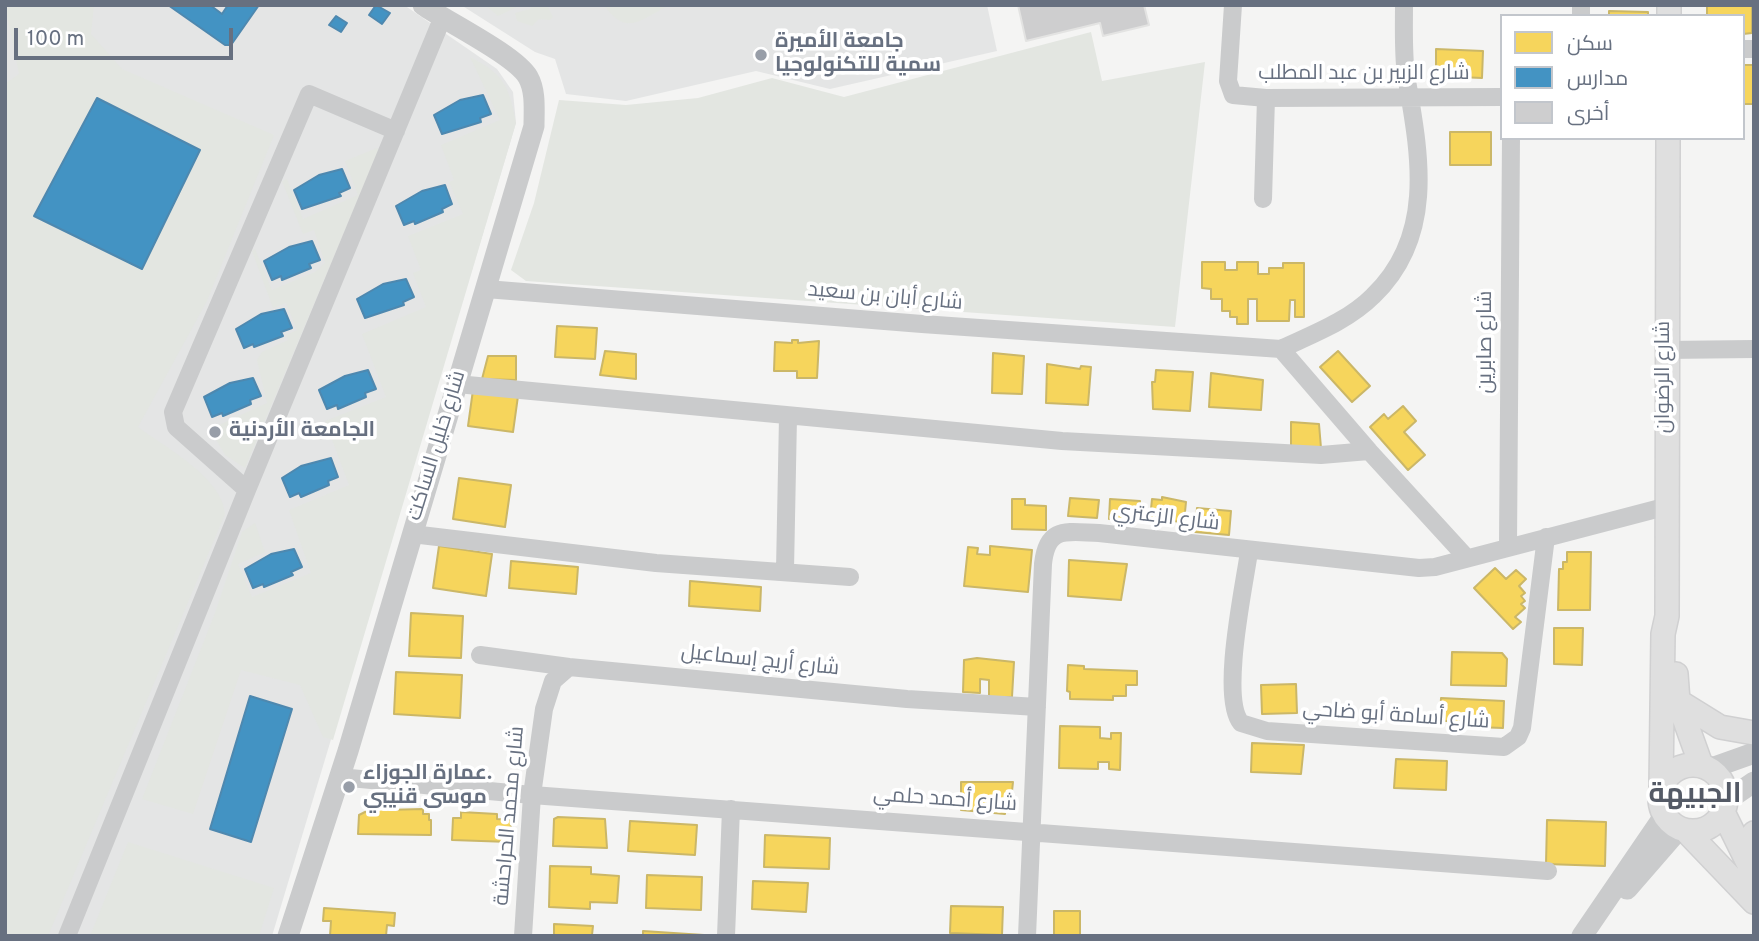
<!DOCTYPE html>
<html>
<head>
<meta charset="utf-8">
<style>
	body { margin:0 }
	#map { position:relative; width:1759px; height:941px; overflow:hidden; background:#f4f4f3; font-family:Overpass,Cairo,sans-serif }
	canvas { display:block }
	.frame { position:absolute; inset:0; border:7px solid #677080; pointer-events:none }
	.legend { position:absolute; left:1500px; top:14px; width:245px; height:126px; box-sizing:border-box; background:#fff; border:2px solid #c2c6cc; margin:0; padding:9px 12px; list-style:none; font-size:21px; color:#677080 }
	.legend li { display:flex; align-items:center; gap:14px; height:35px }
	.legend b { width:35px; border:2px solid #c2c6cc }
	.scale { position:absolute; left:14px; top:28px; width:219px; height:32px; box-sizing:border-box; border:4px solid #677080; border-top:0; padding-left:9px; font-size:21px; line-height:24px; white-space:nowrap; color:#677080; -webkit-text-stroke:5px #fff; paint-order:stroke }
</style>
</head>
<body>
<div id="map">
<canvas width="1759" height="941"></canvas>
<div class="frame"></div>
<ul class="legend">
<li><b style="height:19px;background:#f6d55c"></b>سكن</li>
<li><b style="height:19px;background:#4393c3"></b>مدارس</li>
<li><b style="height:19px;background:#cececf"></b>أخرى</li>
</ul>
<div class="scale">100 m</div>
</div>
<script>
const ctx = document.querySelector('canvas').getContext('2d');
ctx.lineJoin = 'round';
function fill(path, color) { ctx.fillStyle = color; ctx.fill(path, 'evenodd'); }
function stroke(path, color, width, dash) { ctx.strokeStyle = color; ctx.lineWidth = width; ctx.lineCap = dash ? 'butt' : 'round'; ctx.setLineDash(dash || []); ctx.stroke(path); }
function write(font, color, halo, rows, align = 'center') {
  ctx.font = font + ' Overpass,Cairo,sans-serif'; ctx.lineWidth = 7; ctx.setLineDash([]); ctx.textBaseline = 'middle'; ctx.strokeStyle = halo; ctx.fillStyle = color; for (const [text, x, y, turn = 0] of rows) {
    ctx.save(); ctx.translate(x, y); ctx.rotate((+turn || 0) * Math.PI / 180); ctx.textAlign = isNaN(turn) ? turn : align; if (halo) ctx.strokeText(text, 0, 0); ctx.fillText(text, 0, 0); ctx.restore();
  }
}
const built = new Path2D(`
	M5,5H404L497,69L513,92L516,123L272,936H5Z
	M461,5H987L997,51L830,89L756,71L626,101L566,94L555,59L535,52Z`);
const green = new Path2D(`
	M5,5H94L91,34L122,69L274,135L207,301L138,427C165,447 223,478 225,514L48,936H5V84L19,74Z
	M485,5H521L498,16Z
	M532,5H547L553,17L550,20L539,19L532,26L517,21L515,13L530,9Z
	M604,5H669C641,20 626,37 604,5Z
	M1091,32L1102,81L1205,62L1175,327L526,281L511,270L534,203L559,100L626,105L698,98L772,78L844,97Z
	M470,57C504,74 509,86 516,123L333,740L323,737L300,685L241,670L193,814L142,799L215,613L242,532L255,523L265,552L238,564L252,597L311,573L289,510L349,485L325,421L386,397L362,334L426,307L413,273L421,270L408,236L463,214L449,182L454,180L441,145L500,120Z
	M377,148L379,149L245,468L225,455L210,429L267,403L257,360L262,352L288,340L286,335L297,330L286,303L273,308L252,251L255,249L272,290L315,272L325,263L314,230L303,234L282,181L287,179L303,219L358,195L345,161Z
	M128,842L274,888L259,936H90Z`);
const homes = new Path2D(`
	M1707,5H1752V33L1743,34V16H1707Z
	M1609,11L1648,12V16H1609Z
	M1436,49L1483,51L1482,78L1436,76Z
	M1743,65H1753L1754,104H1743Z
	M1450,132H1491V165H1450Z
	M1202,262H1225V270H1237V262H1258V274H1269V268H1283V263H1304V317H1295V300H1290L1289,321H1257V299H1248V324H1237V317H1230V311H1222V299H1211V289L1202,288Z
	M557,326L597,328L595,359L555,357Z
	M792,340H798V343L819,341L817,378H797V371H774L775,342L792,343Z
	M605,351L636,354V379L600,375Z
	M1338,351L1370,386L1352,402L1320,367Z
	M993,353L1024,356L1022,394L992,393Z
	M488,356H516V380L482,379Z
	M1047,364L1080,369L1081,366L1091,367L1088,405L1046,403Z
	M1156,370L1193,372L1190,411L1153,409L1152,382H1155Z
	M1211,373L1263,380L1261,410L1209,407Z
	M473,390L518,396L513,432L468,426Z
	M1403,406L1416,421L1404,432L1425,455L1408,470L1370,427L1384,414L1388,419Z
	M1291,422L1319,424L1321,448L1291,447Z
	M459,478L511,485L505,527L453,519Z
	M1162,497L1186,502L1184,522L1150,519L1152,499L1162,500Z
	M1070,498L1099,500L1097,518L1068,516Z
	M1012,499H1025V505L1046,506V530L1012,529Z
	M1110,499L1140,501L1139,521L1109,519Z
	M1197,508L1231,511L1229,535L1195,532Z
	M439,546L492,554L486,596L433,588Z
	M990,546L1032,550L1028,592L964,586L968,547L978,548L977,554L990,555Z
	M1567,552H1591L1590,610H1558L1559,569H1563V562H1567Z
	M1069,560L1127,564L1121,600L1068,596Z
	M511,561L578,567L576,594L509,588Z
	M1495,568L1506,579L1516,570L1526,579L1519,586L1525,593L1521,596L1525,601L1521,604L1525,608L1515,617L1521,622L1513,629L1474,588Z
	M690,581L761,587L760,611L689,606Z
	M411,613L463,616L461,658L409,656Z
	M1554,628H1583L1582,665L1554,664Z
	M1452,652L1502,653L1507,659L1506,686L1451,685Z
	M977,658L1014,662L1012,697H989V680L980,679V693L963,692L964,660Z
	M1068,665L1084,666V669L1137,671V685H1126V696H1113V700L1070,699V692L1067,691Z
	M396,672L462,675L460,718L394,714Z
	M1296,684L1297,713L1262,714L1261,685Z
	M1441,698L1504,701L1503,728L1449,726V721H1440Z
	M1060,726L1100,727V738L1111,739V733H1121L1120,770L1109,769V762H1098V769L1059,768Z
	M1252,743L1304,745L1301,774L1251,772Z
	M1396,759L1447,761L1446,790L1394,788Z
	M961,782H1013L1010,810H1005V814L961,810Z
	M369,805H385V810L423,809V814H429V820H431V835L358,834L359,815L369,810Z
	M461,812L497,814V819L511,820L510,842L452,840L453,818H461Z
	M558,817L605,819L607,848L553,846L554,819Z
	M1547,820L1606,822L1605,866L1546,864Z
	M630,821L697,825L695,855L628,851Z
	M765,835L830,838L829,869L764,867Z
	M550,866L591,867V874L619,876L617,903L590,902V909L549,907Z
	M647,875L702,877L701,910L646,908Z
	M753,881L808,883L806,912L752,909Z
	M951,906L1003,907L1002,935L950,933Z
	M324,908L395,913L394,926L387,925L386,936H330L331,921H323Z
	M1054,911H1080V936H1054Z
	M554,924L593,926L592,935L614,936H554Z
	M643,931L704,935V936H643Z`);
const schools = new Path2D(`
	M168,5H210L222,14L228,5H259L231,45H225Z
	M376,5L390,13L382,24L369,15Z
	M336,16L347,23L341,32L329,25Z
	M483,95L491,114L480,118L481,122L442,134L434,115L460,100Z
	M97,98L200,150L142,269L34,216Z
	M342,169L350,188L339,193L341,196L302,209L294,190L319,175Z
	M445,185L452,204L442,209L443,212L415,224L414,221L404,225L396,206L422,191Z
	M312,241L320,260L309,264L311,268L282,280L281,276L272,280L264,261L289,247Z
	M406,279L414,297L403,302L404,305L365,318L357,299L383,284Z
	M284,309L292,328L281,332L283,336L254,347L253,344L244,348L236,329L261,314Z
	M368,370L376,389L365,393L366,397L338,409L337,405L327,409L319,390L345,376Z
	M253,378L261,396L250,400L251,404L223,416L222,413L212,417L204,397L230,383Z
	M331,458L338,477L328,481L329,485L301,497L299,493L290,497L282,478L301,466Z
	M294,549L302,567L291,572L293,575L264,587L263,584L253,588L245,569L271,554Z
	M250,696L292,709L251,842L210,829Z`);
const building = new Path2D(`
	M1018,5H1144L1149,25L1103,36L1100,23L1026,41Z`);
const minor = new Path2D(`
	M1233,5L1228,81L1233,95L1266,98L1502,97
	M1581,5V16
	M1743,49H1754
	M1263,199L1266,98
	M486,289L922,324L1281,349C1313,334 1348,321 1373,296C1437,235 1419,151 1406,75C1403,52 1404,28 1404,5
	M1281,349L1369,451L1466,557
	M1665,350L1754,349
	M457,384L1062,441L1321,455L1369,451
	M247,490L176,427L173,412L309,94L396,131
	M412,534L656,563L850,577
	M1508,545L1511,138
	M1249,552C1244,587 1220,698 1241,723L1267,731L1504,747L1518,737L1522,728L1546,537
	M785,570L788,417
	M480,655L569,667L907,699L1037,707
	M339,777L532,795L1548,871
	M67,936L247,490L442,19
	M523,936L532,795L544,709L553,681L569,667
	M726,936L731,809
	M1027,936L1043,564C1047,525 1067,532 1099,533L1419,568L1435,567L1668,506`);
const tertiary = new Path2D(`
	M1709,769L1754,753
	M1726,801L1754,782
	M1627,889L1680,828
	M288,936L348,751L534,126C534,110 536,91 528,77C515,55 447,22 423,5
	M1582,936L1664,816`);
const secondary = new Path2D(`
	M1669,16V5
	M1676,674L1678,701L1701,765
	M1678,701L1720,727L1754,733
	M1660 798a33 33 0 1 1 66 0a33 33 0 1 1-66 0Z
	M1661,786L1663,634L1667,616L1668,138
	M1723,812L1754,875
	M1686,831L1754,902
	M1753,870L1751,851L1754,833`);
const markers = [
	[761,55,7,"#989ea8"],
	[215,432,7,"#989ea8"],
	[349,787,7,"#989ea8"]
];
const poiNames = [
	["جامعة الأميرة",775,43],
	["سمية للتكنولوجيا",775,67],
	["الجامعة الأردنية",229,432],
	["عمارة الجوزاء.",363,775],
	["موسى قنيبي",363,799]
];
const streetNames = [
	["شارع الزبير بن عبد المطلب",1364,75],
	["شارع أبان بن سعيد",885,298,5],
	["شارع صابرين",1487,342,-90],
	["شارع الرضوان",1665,377,-90],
	["شارع خليل الساكت",438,446,-73],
	["شارع الزعتري",1166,519,7],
	["شارع أريج إسماعيل",760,662,6],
	["شارع أسامة أبو ضاحي",1396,717,4],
	["شارع أحمد حلمي",945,801,4],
	["شارع محمد الحراحشة",511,816,-85]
];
const districtNames = [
	["الجبيهة",1695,796]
];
fill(built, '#e4e5e5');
fill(green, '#e3e6e1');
fill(homes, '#f6d55c');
stroke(homes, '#cbb767', 2);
fill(schools, '#4393c3');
stroke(schools, '#4e88af', 2);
fill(building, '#cececf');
stroke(building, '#e3e3e2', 2);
stroke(secondary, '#d0d0d1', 26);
stroke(minor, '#cacbcc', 18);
stroke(tertiary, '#cacbcc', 21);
stroke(secondary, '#dfdfdf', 23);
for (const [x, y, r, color] of markers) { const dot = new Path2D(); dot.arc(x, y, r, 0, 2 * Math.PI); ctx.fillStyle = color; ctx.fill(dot); stroke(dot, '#fff', 2.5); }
write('bold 21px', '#677080', '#fff', poiNames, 'left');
write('21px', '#677080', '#fff', streetNames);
write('bold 28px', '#545a66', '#fff', districtNames);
</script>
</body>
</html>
